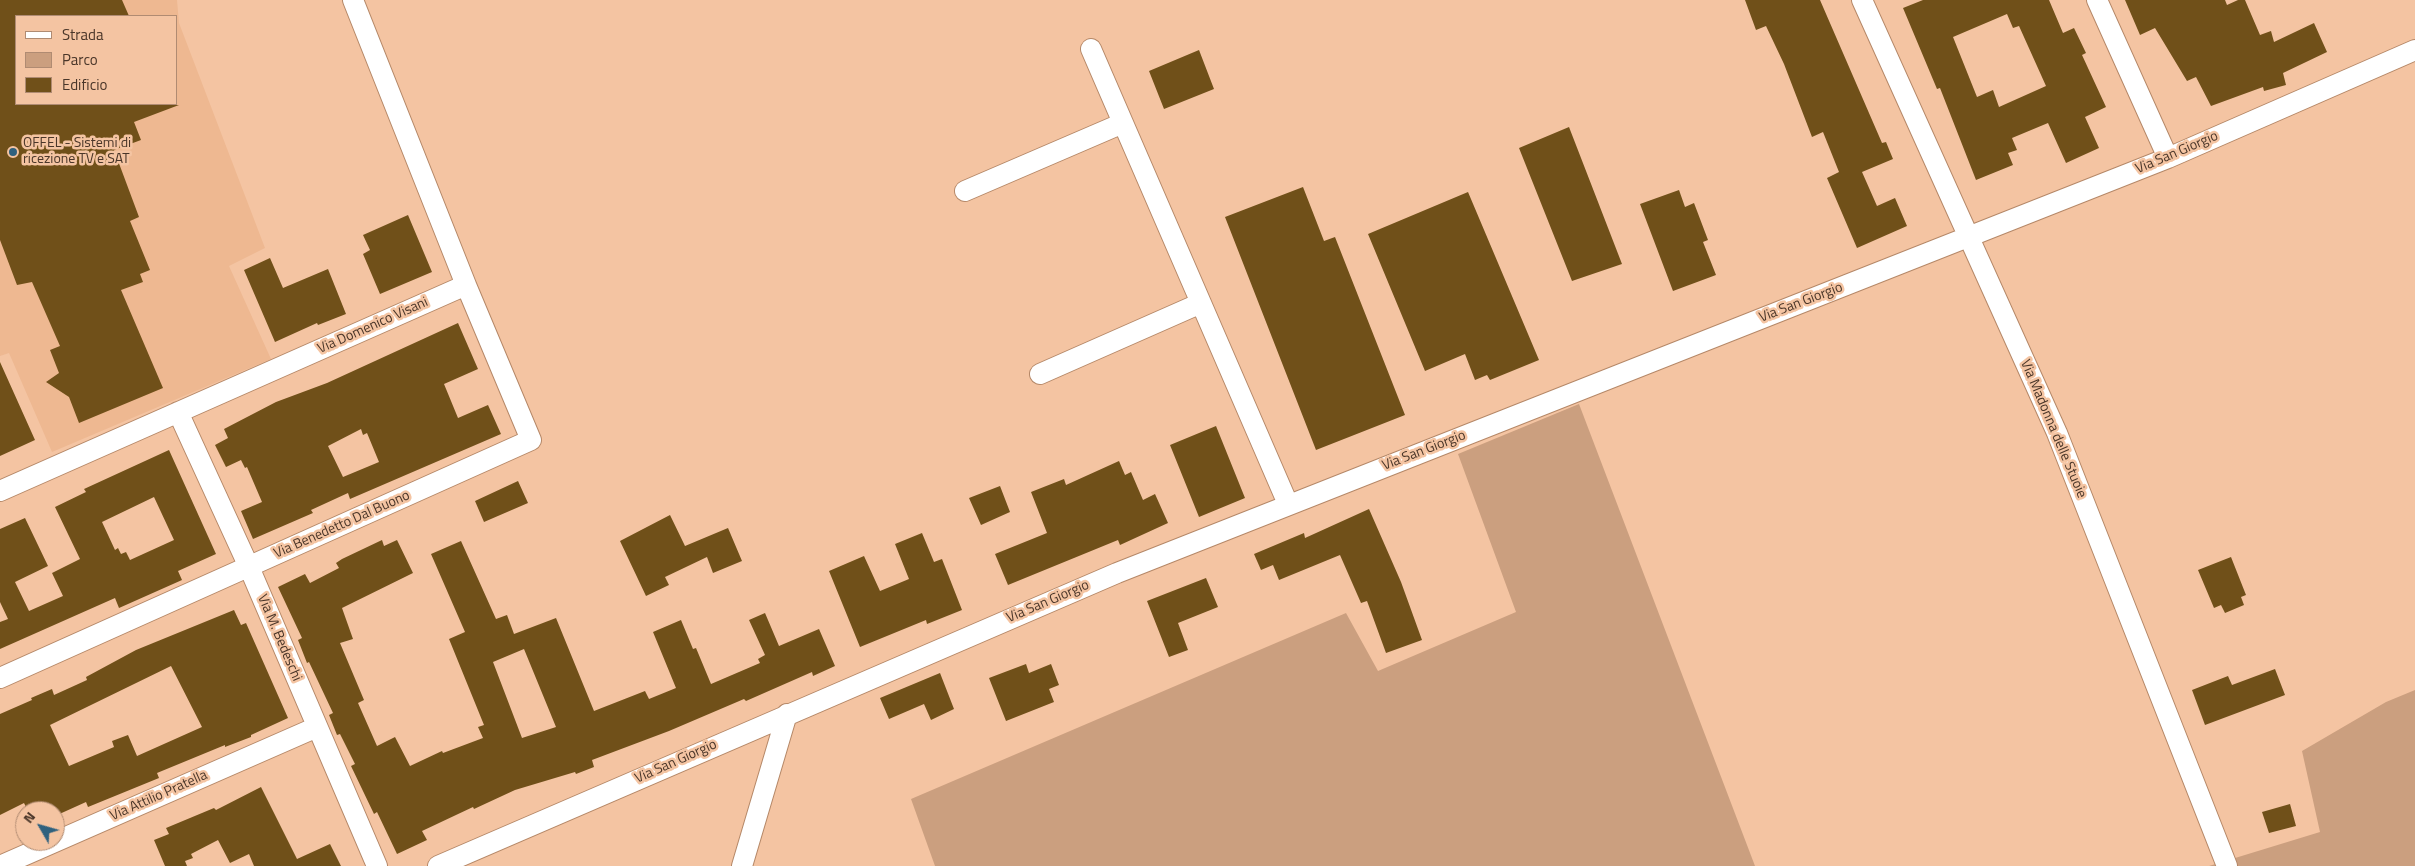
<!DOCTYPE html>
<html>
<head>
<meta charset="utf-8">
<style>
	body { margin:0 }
	#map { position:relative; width:2415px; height:866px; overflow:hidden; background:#f4c4a2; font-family:"Titillium Web",sans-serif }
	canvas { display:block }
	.legend { position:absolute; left:15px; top:15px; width:162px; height:90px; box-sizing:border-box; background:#f4c4a2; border:1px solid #b08b72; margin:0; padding:6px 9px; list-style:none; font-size:15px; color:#4a3629 }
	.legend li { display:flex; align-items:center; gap:10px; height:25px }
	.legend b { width:25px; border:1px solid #b08b72 }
	.north { position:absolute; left:15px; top:801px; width:50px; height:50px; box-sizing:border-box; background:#f4c4a2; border:1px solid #b08b72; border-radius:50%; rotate:308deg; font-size:14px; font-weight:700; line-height:20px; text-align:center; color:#4a3629 }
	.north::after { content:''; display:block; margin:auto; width:18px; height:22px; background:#2f617e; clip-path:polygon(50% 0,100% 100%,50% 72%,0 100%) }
</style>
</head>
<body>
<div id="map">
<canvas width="2415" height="866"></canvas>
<ul class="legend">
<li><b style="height:6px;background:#fff"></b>Strada</li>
<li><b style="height:14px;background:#cb9f7f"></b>Parco</li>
<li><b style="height:14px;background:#705019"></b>Edificio</li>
</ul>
<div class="north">N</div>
</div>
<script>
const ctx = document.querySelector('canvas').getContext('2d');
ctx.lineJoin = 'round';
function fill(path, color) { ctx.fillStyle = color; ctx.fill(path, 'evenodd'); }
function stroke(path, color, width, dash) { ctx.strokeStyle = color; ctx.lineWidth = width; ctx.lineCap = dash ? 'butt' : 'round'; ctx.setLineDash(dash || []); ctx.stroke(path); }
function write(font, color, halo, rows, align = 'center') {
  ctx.font = font + ' "Titillium Web",sans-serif'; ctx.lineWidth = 5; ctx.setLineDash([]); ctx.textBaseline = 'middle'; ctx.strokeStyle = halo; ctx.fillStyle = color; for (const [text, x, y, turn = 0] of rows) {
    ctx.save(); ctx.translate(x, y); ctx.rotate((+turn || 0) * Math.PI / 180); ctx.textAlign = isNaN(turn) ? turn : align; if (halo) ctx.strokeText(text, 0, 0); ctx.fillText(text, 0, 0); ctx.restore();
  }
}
const built = new Path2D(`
	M0,0H177L179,23L265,248L229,266L271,359L52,452L9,353L0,356ZM16,16H176V104H16Z`);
const green = new Path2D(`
	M1579,404L1755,866H935L911,799L1346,613L1378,671L1516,612L1458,454Z
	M2415,690V866H2209L2320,832L2302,751L2386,702Z`);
const building = new Path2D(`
	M0,0H122L129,16H16V104L179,105L134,122L141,140L114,150L139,217L130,221L150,270L140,274L143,282L121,290L163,388L79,423L69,397L46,382L59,373L50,350L60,346L32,282L17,285L0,240Z
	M1745,0H1820L1882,143L1886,142L1893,159L1862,172L1877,206L1895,198L1907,226L1857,248L1827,178L1839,172L1823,132L1812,137L1784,64L1766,26L1756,30Z
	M1923,0H2049L2063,33L2074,28L2086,53L2082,55L2106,107L2085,117L2099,148L2066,163L2048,123L2012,138L2017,150L2008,153L2013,165L1976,180L1940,88L1937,89L1903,8ZM2007,14L2013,28L2019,26L2046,86L1999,107L1993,90L1977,97L1953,37Z
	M2125,0H2225L2227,5L2238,0H2245L2260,35L2271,31L2274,42L2314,23L2327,52L2283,73L2286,85L2264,91L2263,87L2211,106L2196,77L2187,81L2155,28L2140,35Z
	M1199,50L1214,89L1164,109L1149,71Z
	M1569,127L1622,264L1572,281L1519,148Z
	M1303,187L1324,241L1335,237L1405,415L1316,450L1225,217Z
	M1679,190L1685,207L1694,203L1708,240L1703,242L1716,275L1673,291L1640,204Z
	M1468,192L1539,360L1490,380L1487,375L1475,380L1465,354L1425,371L1368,234Z
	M408,215L432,272L380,294L363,254L370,250L363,235Z
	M270,258L283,288L328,269L346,314L318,325L317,323L275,342L244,270Z
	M458,323L478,369L444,384L458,418L488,405L501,434L350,499L348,493L311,510L313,513L253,539L241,511L262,502L247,467L245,468L241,460L226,467L215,445L228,438L224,429L276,402L327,383ZM361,429L363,435L367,433L379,462L343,477L328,446Z
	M0,362L35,440L0,456Z
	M1216,426L1245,498L1199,517L1170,445Z
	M169,450L216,554L178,571L182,580L119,608L115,598L0,649V622L8,619L0,602V529L25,518L48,566L15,582L29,611L63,596L52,573L80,559L55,507L86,492L84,489ZM154,497L174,540L130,560L126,552L121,554L118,548L115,550L102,522Z
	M1119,461L1125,475L1131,472L1143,500L1155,494L1168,523L1120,545L1118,540L1008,585L995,554L1047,533L1031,492L1064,479L1066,485Z
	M518,481L528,503L484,522L475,501Z
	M1000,486L1010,512L981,525L969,498Z
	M1369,509L1401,582L1422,640L1386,653L1367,601L1361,603L1340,555L1279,580L1273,565L1261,570L1254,554L1304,533L1305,538Z
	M670,515L685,546L728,528L742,561L713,573L707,557L665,577L669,585L646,596L620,541Z
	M922,533L934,562L942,559L962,610L927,624L926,620L860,647L829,571L864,556L880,591L909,579L895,544Z
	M382,540L384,546L397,540L413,573L342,608L353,639L340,643L364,700L358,703L377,746L395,737L410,766L442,751L443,753L483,738L478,727L484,725L449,639L465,632L431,554L461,541L496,619L507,615L514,634L556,618L594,711L645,691L649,699L676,688L653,632L681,620L693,649L696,648L711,684L760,663L758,659L765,655L749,620L765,613L779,646L819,629L835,666L813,676L812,672L746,701L744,699L669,731L592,760L594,767L576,774L575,772L515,790L474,809L473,807L422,831L427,840L397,854L377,812L374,814L351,766L355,764L340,734L337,735L329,715L333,713L309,662L307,663L298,640L302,638L278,587L305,574L310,583L339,568L336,563L342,559ZM524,649L556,727L522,738L493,662Z
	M2231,557L2246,595L2241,597L2244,605L2225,613L2221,605L2214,608L2198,570Z
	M1206,578L1218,607L1178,623L1188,650L1169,657L1147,601Z
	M234,610L241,625L246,623L288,718L251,735V737L225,747V745L157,773L159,778L88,807L86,802L55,816V811H28L24,803L0,815V714L32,700L31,698L52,689L54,695L87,680L86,677L136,650ZM171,666L202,727L137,756L128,735L112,741L114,747L69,766L50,725Z
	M1026,664L1029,673L1051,664L1059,685L1049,689L1054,702L1006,721L989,678Z
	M2275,669L2285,695L2205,725L2192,690L2228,676L2232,685Z
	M940,673L954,709L931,720L924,704L889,719L880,698Z
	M261,787L297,859L330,844L341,866H254L249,854L230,863L218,840L191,854L193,858L185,861L187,866H165L154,840L169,834L166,828L214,808L216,810Z
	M2290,804L2296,826L2269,833L2262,812Z`);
const minor = new Path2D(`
	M1862,0L2057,433L2227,866
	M2097,0L2168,158
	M1091,49L1288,504
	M965,191L1123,123
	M1040,374L1201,303
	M178,412L249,567L377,866
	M0,491L466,285L353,0
	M0,678L531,440L466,285
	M0,866L317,727
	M438,866L1117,573L2168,158L2415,50
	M742,866L787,714`);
const markers = [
	[13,152,5,"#2f617e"]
];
const poiNames = [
	["OFFEL - Sistemi di",23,144],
	["ricezione TV e SAT",23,160]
];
const streetNames = [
	["Via San Giorgio",2177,153,-23],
	["Via San Giorgio",1801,303,-21],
	["Via Domenico Visani",373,326,-24],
	["Via Madonna delle Stuoie",2053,429,67],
	["Via San Giorgio",1424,451,-21],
	["Via Benedetto Dal Buono",342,525,-24],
	["Via San Giorgio",1048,602,-23],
	["Via M. Bedeschi",279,638,67],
	["Via San Giorgio",676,762,-24],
	["Via Attilio Pratella",159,796,-24]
];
fill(built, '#eeb891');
fill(green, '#cb9f7f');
fill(building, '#705019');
stroke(minor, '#b58868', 22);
stroke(minor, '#fff', 20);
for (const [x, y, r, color] of markers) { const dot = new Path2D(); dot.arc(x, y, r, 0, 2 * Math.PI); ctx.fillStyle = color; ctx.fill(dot); stroke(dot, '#f4c4a2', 2); }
write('14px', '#4a3629', '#f4c4a2', poiNames, 'left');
write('14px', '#4a3629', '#f4c4a2', streetNames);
</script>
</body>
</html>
